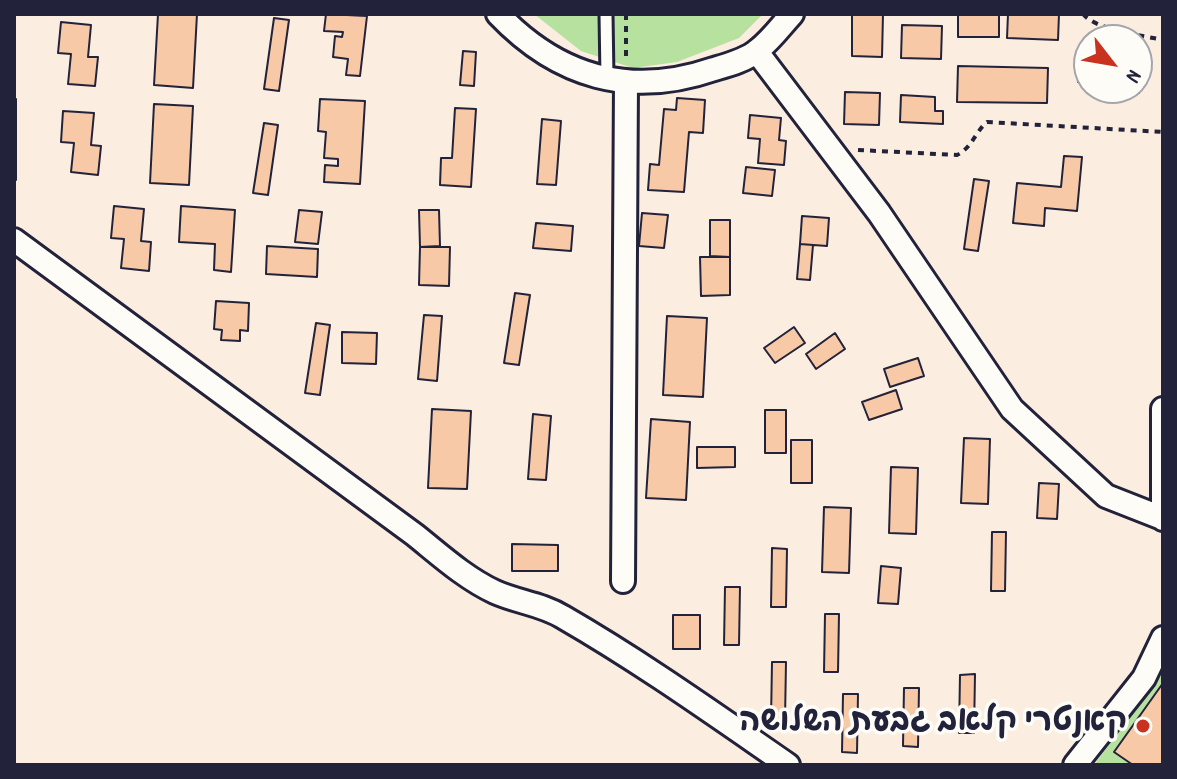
<!DOCTYPE html>
<html>
<head>
<meta charset="utf-8">
<style>
	body { margin:0 }
	#map { position:relative; width:1177px; height:779px; overflow:hidden; background:#fbeddf; font-family:Dekko,sans-serif }
	canvas { display:block }
	.frame { position:absolute; inset:0; border:16px solid #22223b; pointer-events:none }
	.north { position:absolute; left:1073px; top:24px; width:80px; height:80px; box-sizing:border-box; background:#fdfcf7; border:2px solid #a5a5ac; border-radius:50%; rotate:121deg; font-size:22px; font-weight:700; line-height:32px; text-align:center; color:#22223b }
	.north::after { content:''; display:block; margin:auto; width:28px; height:36px; background:#c8321e; clip-path:polygon(50% 0,100% 100%,50% 72%,0 100%) }
</style>
</head>
<body>
<div id="map">
<canvas width="1177" height="779"></canvas>
<div class="frame"></div>
<div class="north">N</div>
</div>
<script>
const ctx = document.querySelector('canvas').getContext('2d');
ctx.lineJoin = 'round';
function fill(path, color) { ctx.fillStyle = color; ctx.fill(path, 'evenodd'); }
function stroke(path, color, width, dash) { ctx.strokeStyle = color; ctx.lineWidth = width; ctx.lineCap = dash ? 'butt' : 'round'; ctx.setLineDash(dash || []); ctx.stroke(path); }
function write(font, color, halo, rows, align = 'center') {
  ctx.font = font + ' Dekko,"Playpen Sans Hebrew",sans-serif'; ctx.lineWidth = 7; ctx.setLineDash([]); ctx.textBaseline = 'middle'; ctx.strokeStyle = halo; ctx.fillStyle = color; for (const [text, x, y, turn = 0] of rows) {
    ctx.save(); ctx.translate(x, y); ctx.rotate((+turn || 0) * Math.PI / 180); ctx.textAlign = isNaN(turn) ? turn : align; if (halo) ctx.strokeText(text, 0, 0); ctx.fillText(text, 0, 0); ctx.restore();
  }
}
const green = new Path2D(`
	M534,14H763L739,38L677,62L633,68L581,51Z
	M1163,665V765H1094L1152,686Z`);
const building = new Path2D(`
	M158,14H197L193,88L154,85Z
	M326,14L367,16L360,76L346,75L348,59L333,57L335,36L342,37L343,32L324,31Z
	M852,14H883L882,57L852,56Z
	M958,14H999V37H958Z
	M1008,14H1059L1058,40L1007,38Z
	M274,18L289,20L279,91L264,89Z
	M61,22L91,25L88,57H98L95,86L68,84L71,54L58,53Z
	M902,25L942,26L941,59L901,58Z
	M463,51L476,52L474,86L460,85Z
	M1137,53H1140L1139,93L1094,92V88H1137Z
	M1079,63H1089V83L1078,82Z
	M958,66L1048,68L1047,103L957,102Z
	M845,92L880,93L879,125L844,124Z
	M901,95L935,97V111H943V124L900,122Z
	M677,98L705,100L703,133L689,132L684,192L648,190L650,164L659,165L664,109L676,110Z
	M14,99H16V180H14Z
	M320,99L365,101L360,184L324,182L325,165L338,166V159L324,158L326,132L318,131Z
	M154,104L193,106L189,185L150,183Z
	M455,108L476,109L471,187L440,185L441,158H452Z
	M63,111L94,113L91,145L101,146L98,175L71,172L74,143L61,142Z
	M750,115L781,118L779,140L786,141L784,165L758,163L760,139L748,138Z
	M542,119L561,121L556,185L537,184Z
	M264,123L278,125L268,195L253,193Z
	M1064,156L1082,157L1077,211L1045,208L1044,226L1013,223L1017,183L1061,187Z
	M746,167L775,170L772,196L743,193Z
	M974,179L989,181L978,251L964,249Z
	M114,206L144,209L141,241L151,242L149,271L121,268L124,239L111,238Z
	M181,206L235,210L231,272L214,270L215,244L179,242Z
	M299,210L322,212L318,244L295,242Z
	M419,210H439L440,246L420,247Z
	M642,213L668,215L664,248L639,246Z
	M802,216L829,218L827,246L800,244Z
	M710,220H730V257L710,256Z
	M536,223L573,226L571,251L533,248Z
	M800,244L813,245L810,280L797,279Z
	M267,246L318,249L317,277L266,274Z
	M420,247H450L449,286L419,285Z
	M700,257H730V295L701,296Z
	M515,293L530,295L519,365L504,363Z
	M216,301L249,303L248,331L240,330V341L221,340L222,330L214,329Z
	M424,315L442,316L437,381L418,379Z
	M667,316L707,318L703,397L663,395Z
	M316,323L330,325L320,395L305,393Z
	M794,327L805,343L775,363L764,348Z
	M342,332L377,333L376,364L342,363Z
	M835,333L845,349L816,369L806,354Z
	M918,358L924,376L890,387L884,369Z
	M896,390L902,409L869,420L862,402Z
	M432,409L471,411L467,489L428,488Z
	M765,410H786V453H765Z
	M533,414L551,416L546,480L528,479Z
	M651,419L690,422L686,500L646,498Z
	M964,438L990,439L988,504L961,503Z
	M791,440H812V483H791Z
	M697,447H735V467L697,468Z
	M891,467L918,468L916,534L889,533Z
	M1039,483L1059,484L1057,519L1037,518Z
	M824,507L851,508L849,573L822,572Z
	M992,532H1006L1005,591H991Z
	M512,544L558,545V571H512Z
	M772,548L787,549L786,607H771Z
	M881,566L901,568L898,604L878,603Z
	M725,587H740L739,645H724Z
	M825,614H839L838,672H824Z
	M673,615H700V649H673Z
	M772,662H786L785,720H771Z
	M975,674L974,733H959L960,675Z
	M1163,683V765H1133L1114,752Z
	M904,688H919L918,747L903,746Z
	M843,694H858L857,753L842,752Z`);
const path = new Path2D(`
	M626,14V61
	M1083,14C1096,30 1141,35 1163,40
	M858,150L957,155C972,148 975,132 987,122L1163,132`);
const service = new Path2D(`
	M606,14L607,78`);
const minor = new Path2D(`
	M498,14C558,77 630,98 714,69C728,65 747,60 758,50C771,40 781,26 792,14
	M757,52L879,213L1012,409L1106,496L1162,518
	M14,240L415,535C440,555 465,578 495,592C517,602 542,604 563,617C641,662 714,714 788,765
	M1163,409V519
	M623,581L626,83
	M1075,765L1144,678L1163,638`);
const markers = [
	[1143,726,8,"#c8321e"]
];
const poiNames = [
	["קאנטרי קלאב גבעת השלושה",1127,726]
];
fill(green, '#b6e19e');
fill(building, '#f7c9a6');
stroke(building, '#22223b', 2);
stroke(service, '#22223b', 17);
stroke(minor, '#22223b', 28);
stroke(path, '#22223b', 4, [6, 6]);
stroke(service, '#fdfcf7', 11);
stroke(minor, '#fdfcf7', 22);
for (const [x, y, r, color] of markers) { const dot = new Path2D(); dot.arc(x, y, r, 0, 2 * Math.PI); ctx.fillStyle = color; ctx.fill(dot); stroke(dot, '#fdfcf7', 3); }
write('bold 32px', '#22223b', '#fdfcf7', poiNames, 'right');
</script>
</body>
</html>
